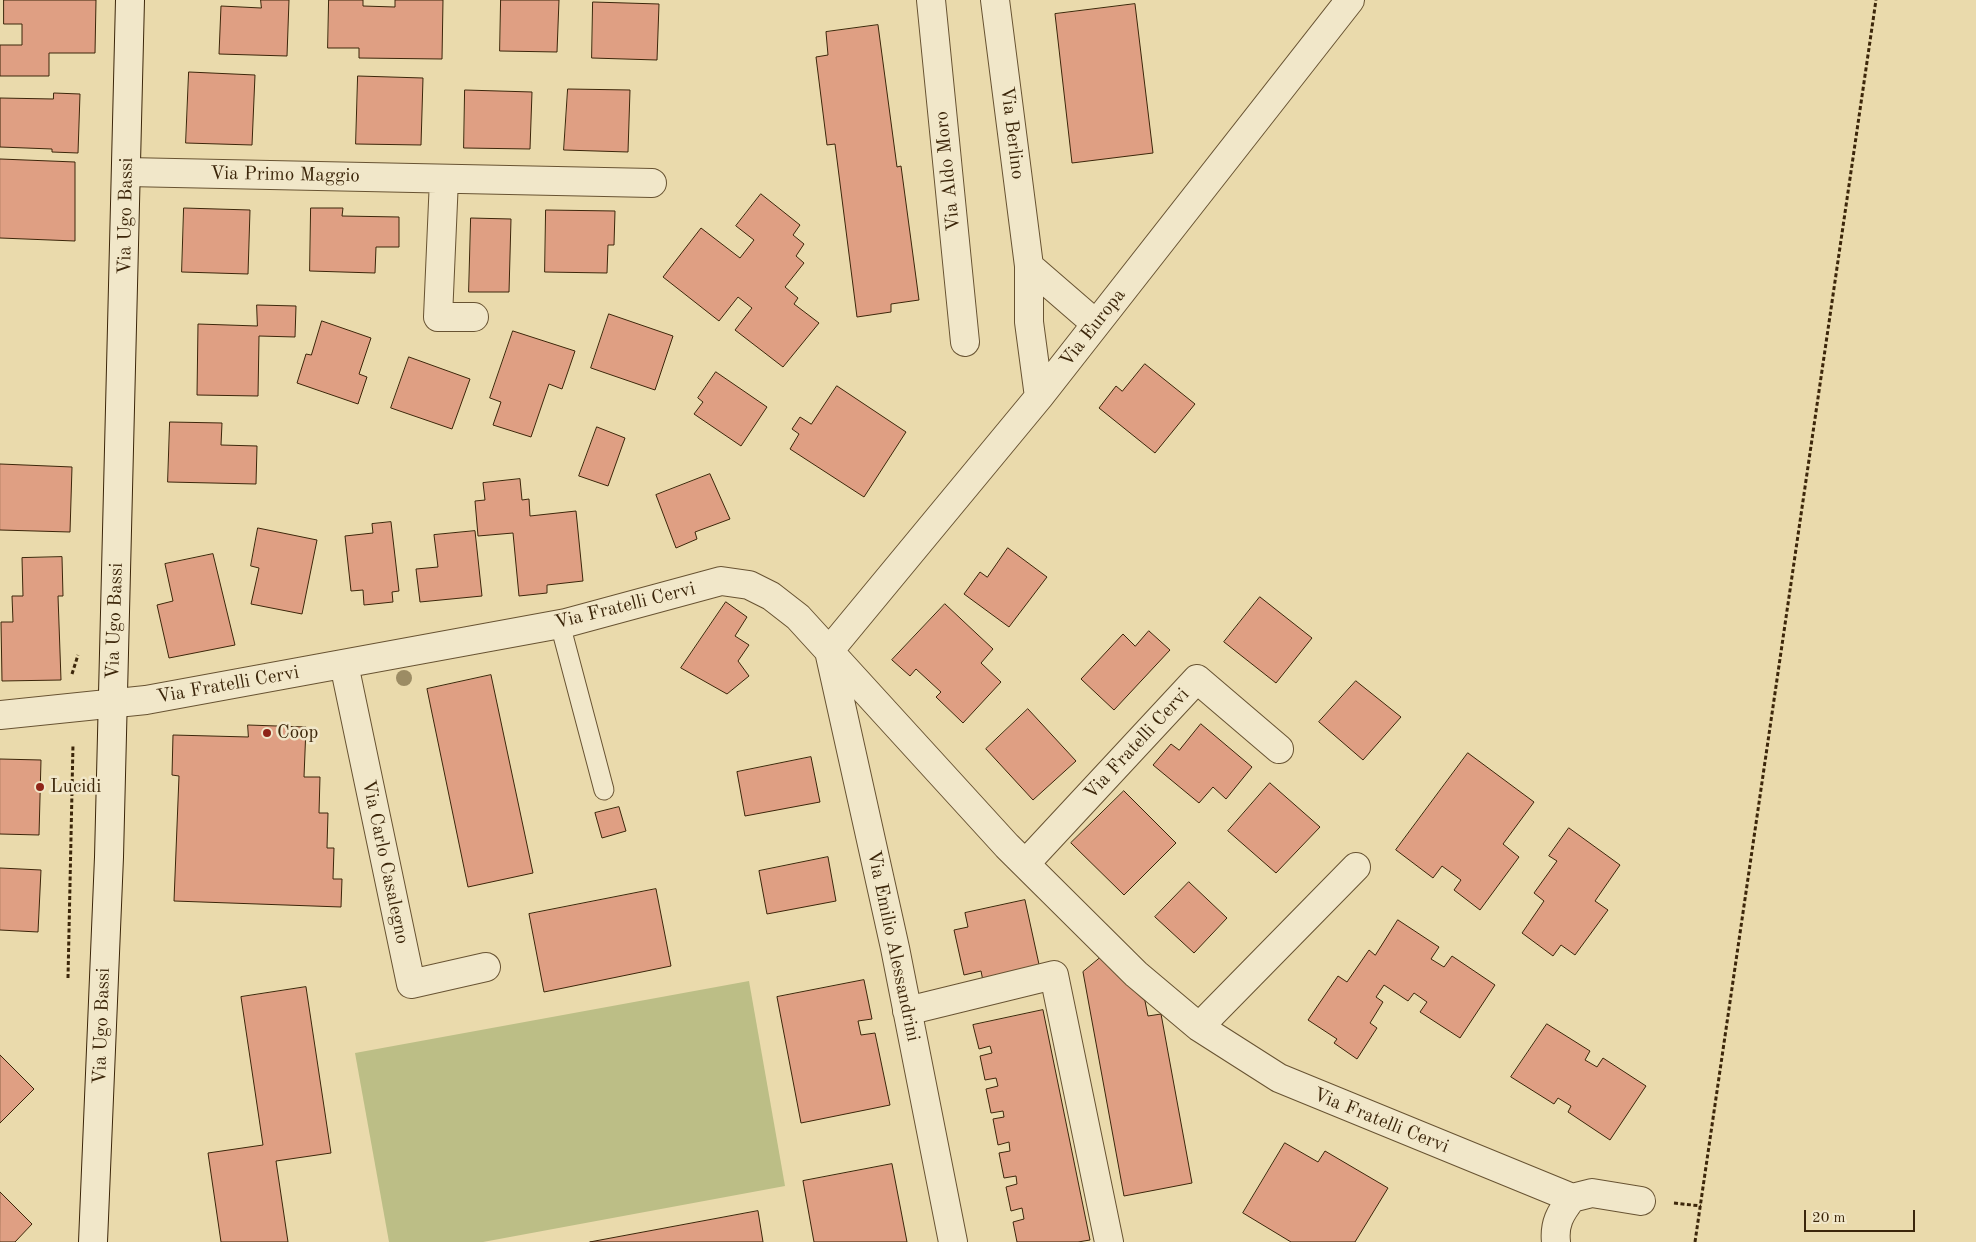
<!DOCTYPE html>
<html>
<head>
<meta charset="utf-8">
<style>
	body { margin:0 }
	#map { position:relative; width:1976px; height:1242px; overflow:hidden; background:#eadaac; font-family:"Old Standard TT",serif }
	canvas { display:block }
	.scale { position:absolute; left:1804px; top:1210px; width:111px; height:22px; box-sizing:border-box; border:2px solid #3c260a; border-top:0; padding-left:6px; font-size:15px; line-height:18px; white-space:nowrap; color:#3c260a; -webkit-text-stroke:4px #f1e7c9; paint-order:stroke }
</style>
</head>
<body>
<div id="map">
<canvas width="1976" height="1242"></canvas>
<div class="scale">20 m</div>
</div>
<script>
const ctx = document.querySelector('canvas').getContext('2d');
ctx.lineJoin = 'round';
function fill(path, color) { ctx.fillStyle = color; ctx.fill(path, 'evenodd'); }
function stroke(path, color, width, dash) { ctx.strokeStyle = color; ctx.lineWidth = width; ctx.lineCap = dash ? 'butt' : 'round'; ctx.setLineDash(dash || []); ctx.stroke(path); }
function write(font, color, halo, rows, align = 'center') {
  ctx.font = font + ' "Old Standard TT",serif'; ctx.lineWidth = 5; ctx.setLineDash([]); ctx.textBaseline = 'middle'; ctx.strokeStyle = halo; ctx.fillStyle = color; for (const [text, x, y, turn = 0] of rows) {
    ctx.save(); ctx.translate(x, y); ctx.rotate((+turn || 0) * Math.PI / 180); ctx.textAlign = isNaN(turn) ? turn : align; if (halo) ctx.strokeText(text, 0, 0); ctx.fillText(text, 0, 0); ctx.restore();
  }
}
const green = new Path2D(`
	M749,981L785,1186L483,1242H389L355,1053Z`);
const building = new Path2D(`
	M4,0H96L95,53H49V76H0V45H22V24H4Z
	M261,0H289L287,56L219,54L221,6L261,8Z
	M329,0H363V6L395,7V0H443L442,59L359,58V48H328Z
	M501,0H559L557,52L500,51Z
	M593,2L659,4L657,60L592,58Z
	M1135,4L1153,153L1072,163L1055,14Z
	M878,25L897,167L901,166L919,300L891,304V312L857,317L835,144L827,145L816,57L828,55L826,32Z
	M189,72L255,75L252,145L186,143Z
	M358,76L423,78L421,145L356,144Z
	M568,89L630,90L628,152L564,150Z
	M465,90L532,92L530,149L464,148Z
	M54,93L80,94L78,153L52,152V149L0,147V98L53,99Z
	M0,159L75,162V241L0,238Z
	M761,194L800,225L793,235L804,244L796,256L804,263L785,287L798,298L794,304L819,323L783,367L735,330L752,308L738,297L719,321L663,277L701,228L740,258L754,240L736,226Z
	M184,208L250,210L248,274L182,272Z
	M311,208H343L342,216L399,217V247H376L375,273L310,271Z
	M546,210L615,211L614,245H608L607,273L545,272Z
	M471,218L511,219L509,292H469Z
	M257,305L296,306L295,337L259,336L258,396L197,395L198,324L257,326Z
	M609,314L673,336L655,390L591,368Z
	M322,321L371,338L359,374L367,377L358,404L297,383L306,354L311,355Z
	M513,331L575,351L562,389L549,384L531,437L493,425L501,402L490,398Z
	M409,357L470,379L452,429L391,408Z
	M1145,364L1195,404L1155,453L1099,408L1116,386L1122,391Z
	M716,372L767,407L741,446L694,414L703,402L698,398Z
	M837,386L906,432L864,497L790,449L799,434L792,429L800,417L811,424Z
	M170,422L222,423L221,445L257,446L256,484L168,482Z
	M597,427L625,438L608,486L579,476Z
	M0,464L72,467L70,532L0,530Z
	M710,474L730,519L695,532L697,539L676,548L656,495Z
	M520,479L522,500L529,499L530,516L576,511L583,581L547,585V593L519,596L513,533L478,536L475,501L485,500L483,483Z
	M391,522L399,591L392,592L393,602L364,605L363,590L351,591L345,536L373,533L372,524Z
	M258,528L317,540L302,614L251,604L259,568L251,566Z
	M475,531L482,596L420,602L416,569L438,567L434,535Z
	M1008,548L1047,577L1009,627L964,594L980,572L987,577Z
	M213,554L235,645L169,658L157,605L173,601L165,564Z
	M62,557L63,596H58L61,680L2,681L1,622H13L12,596H23L22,558Z
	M1260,597L1312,638L1276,683L1224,642Z
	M726,602L747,617L735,636L749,645L738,661L749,676L727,694L681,668Z
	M945,604L993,649L981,663L1001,682L963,723L936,697L941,692L916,669L910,676L892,660Z
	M1149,631L1170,650L1114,710L1081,679L1123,634L1135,646Z
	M491,675L533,873L468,887L427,689Z
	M1356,681L1401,717L1363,760L1319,722Z
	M1028,709L1076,761L1033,800L986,749Z
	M1201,724L1252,767L1226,799L1213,787L1199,803L1153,765L1171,744L1179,750Z
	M248,725L306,727L304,777H320L319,813H328L327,848H334L333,879H342L341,907L174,901L179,776L172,775L173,735L248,737Z
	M1468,753L1534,802L1503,844L1519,857L1480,910L1454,890L1461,880L1442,866L1433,878L1396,850Z
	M811,757L820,802L745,816L737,772Z
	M0,759L41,760L39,835L0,834Z
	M1270,783L1320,827L1276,873L1228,831Z
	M1124,791L1176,843L1124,895L1071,843Z
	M619,807L626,831L602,838L595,813Z
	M1569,828L1620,865L1595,901L1608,910L1575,955L1561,945L1553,956L1522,933L1544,901L1534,893L1557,861L1549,856Z
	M828,857L836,901L767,914L759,871Z
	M0,868L41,870L38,932L0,930Z
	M1189,882L1227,918L1194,953L1155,917Z
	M656,889L671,966L544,992L529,914Z
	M1025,900L1040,969L983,981L981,971L964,975L954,930L968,927L965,913Z
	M1398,920L1439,947L1431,959L1444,967L1452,956L1495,985L1460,1038L1420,1012L1427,1002L1414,993L1408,1001L1384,985L1376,997L1383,1002L1370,1023L1377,1028L1357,1059L1334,1043L1337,1039L1308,1020L1338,976L1347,982L1369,950L1375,955Z
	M1100,958L1145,1001L1148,1016L1161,1014L1192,1183L1124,1196L1083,972Z
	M864,980L872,1019L858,1021L861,1035L875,1033L890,1105L801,1123L777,997Z
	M306,987L331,1153L276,1161L288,1242H221L208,1153L263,1145L241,997Z
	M1043,1010L1090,1240L1078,1242H1017L1013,1222L1024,1219L1022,1208L1011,1211L1006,1187L1017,1184L1016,1176L1004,1178L999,1153L1010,1151L1009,1142L998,1145L993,1119L1004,1117L1003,1111L991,1113L986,1089L998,1086L996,1078L985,1080L980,1056L992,1053L990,1046L979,1049L973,1025Z
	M1547,1024L1590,1051L1585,1060L1597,1067L1603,1058L1646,1086L1610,1140L1568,1112L1571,1106L1558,1098L1554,1104L1511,1077Z
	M0,1055L34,1089L0,1123Z
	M1285,1143L1318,1162L1325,1151L1388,1188L1355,1242H1291L1243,1213Z
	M892,1164L907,1242H814L803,1181Z
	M0,1192L32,1224L15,1242H0Z
	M758,1211L763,1242H590Z`);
const path = new Path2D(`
	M72,674L78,655
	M68,978L73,744
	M1674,1203L1701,1206
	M1695,1242L1876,0`);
const lane = new Path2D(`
	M560,624L604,790`);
const street = new Path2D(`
	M931,0L965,342
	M995,0L1029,266V322L1039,397
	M127,172L652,183
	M444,179L438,317H474
	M1029,266L1096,324
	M344,664L411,984L486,967
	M0,715L146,700L566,623L721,581L749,585L771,596L798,617L1007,846L1136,974L1199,1027L1279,1078L1572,1198L1592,1193L1641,1201
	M1025,864L1197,679L1279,749
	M907,1011L1054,975L1109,1242
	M1199,1027L1356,867
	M953,1242L895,948L829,651L1039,397L1350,0
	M1556,1242C1554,1224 1560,1213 1572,1198`);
const secondary = new Path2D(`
	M93,1242L109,857L130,0`);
const trees = [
	[404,678]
];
const markers = [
	[267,733,5,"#8f2418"],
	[40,787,5,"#8f2418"]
];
const streetNames = [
	["Via Berlino",1012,133,83],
	["Via Aldo Moro",948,171,-96],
	["Via Primo Maggio",285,175,1],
	["Via Ugo Bassi",126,216,-89],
	["Via Europa",1093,328,-52],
	["Via Fratelli Cervi",625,606,-14],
	["Via Ugo Bassi",115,621,-88],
	["Via Fratelli Cervi",228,685,-10],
	["Via Fratelli Cervi",1137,744,-47],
	["Via Carlo Casalegno",385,862,78],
	["Via Emilio Alessandrini",893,946,78],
	["Via Ugo Bassi",102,1026,-88],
	["Via Fratelli Cervi",1381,1121,22]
];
const poiNames = [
	["Coop",277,733],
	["Lucidi",50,787]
];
fill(green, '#bcbe86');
fill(building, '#df9f83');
stroke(building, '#3c260a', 1);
stroke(lane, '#685332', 21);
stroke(street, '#685332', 30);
stroke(secondary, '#3c260a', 30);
stroke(path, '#3c260a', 3, [4, 2.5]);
stroke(lane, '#f1e7c9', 19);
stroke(street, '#f1e7c9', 28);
stroke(secondary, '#f1e7c9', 28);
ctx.fillStyle = '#9c8c64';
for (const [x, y] of trees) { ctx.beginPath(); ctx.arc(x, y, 8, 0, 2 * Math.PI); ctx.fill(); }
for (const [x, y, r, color] of markers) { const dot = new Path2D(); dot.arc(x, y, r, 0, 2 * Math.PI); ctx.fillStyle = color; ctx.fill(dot); stroke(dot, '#f1e7c9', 2); }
write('19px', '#3c260a', '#f1e7c9', streetNames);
write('19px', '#3c260a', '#f1e7c9', poiNames, 'left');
</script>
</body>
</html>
